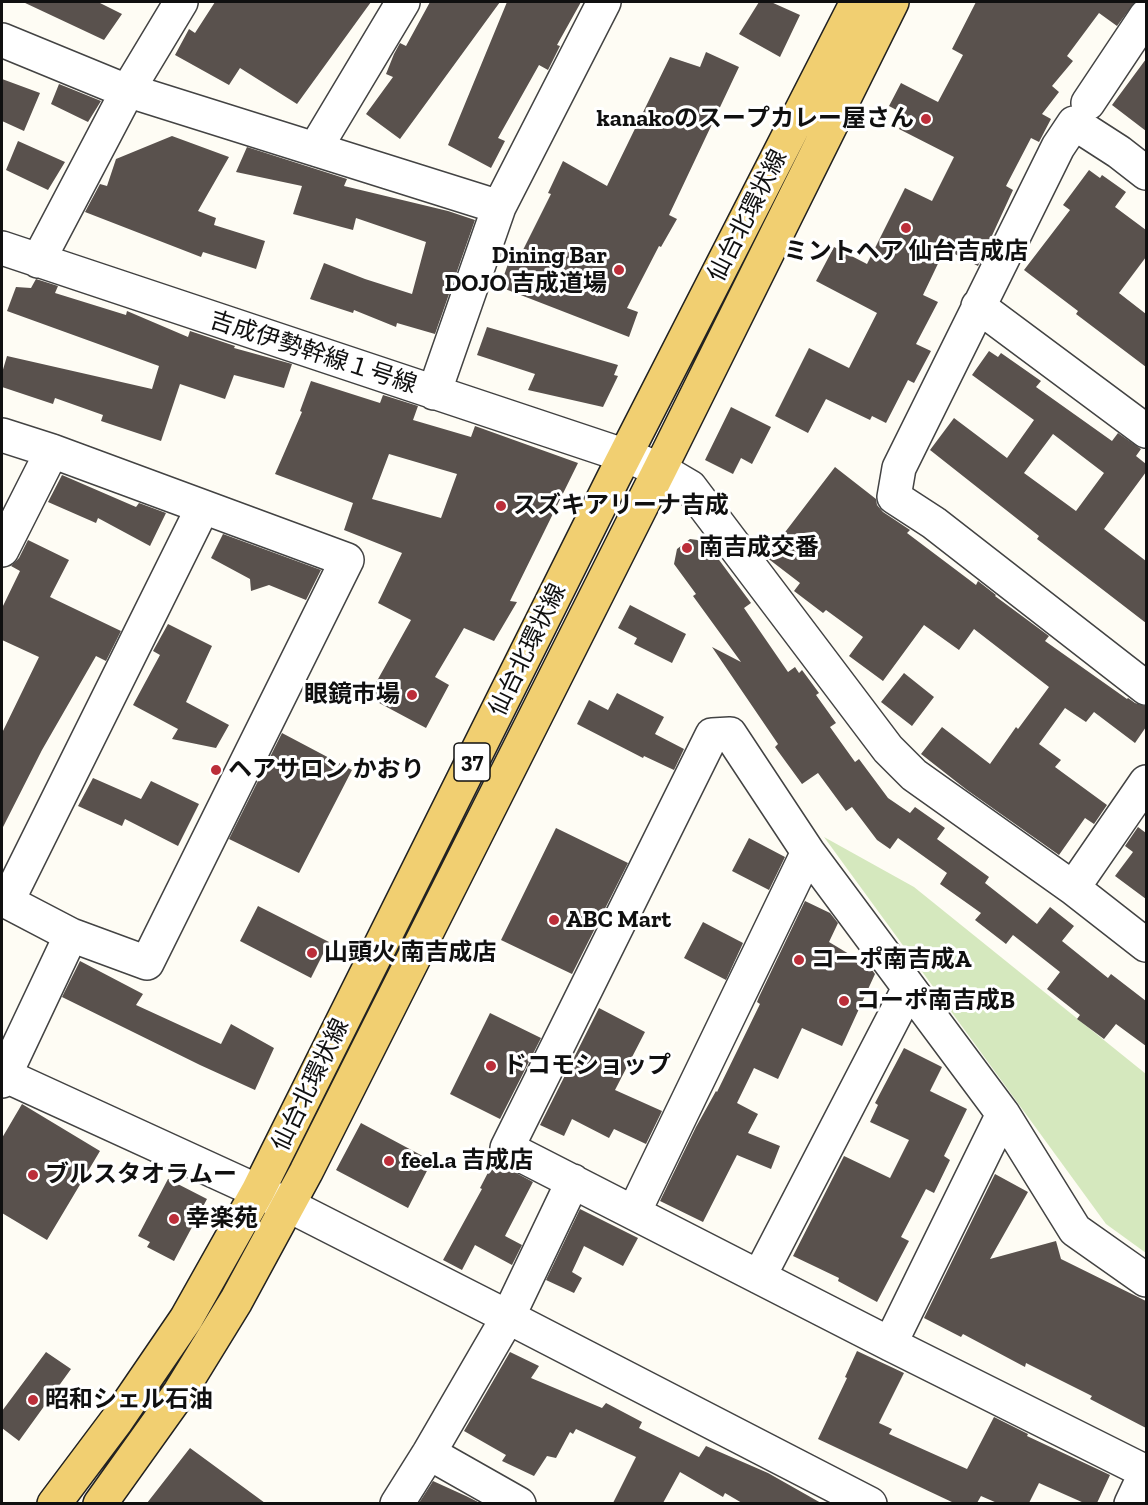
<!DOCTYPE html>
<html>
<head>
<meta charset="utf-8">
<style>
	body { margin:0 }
	#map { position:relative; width:1148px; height:1505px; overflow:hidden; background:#fefcf4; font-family:"Zilla Slab",serif }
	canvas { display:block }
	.frame { position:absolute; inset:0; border:3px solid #101010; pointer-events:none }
</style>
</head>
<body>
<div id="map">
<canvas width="1148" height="1505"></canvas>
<div class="frame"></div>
</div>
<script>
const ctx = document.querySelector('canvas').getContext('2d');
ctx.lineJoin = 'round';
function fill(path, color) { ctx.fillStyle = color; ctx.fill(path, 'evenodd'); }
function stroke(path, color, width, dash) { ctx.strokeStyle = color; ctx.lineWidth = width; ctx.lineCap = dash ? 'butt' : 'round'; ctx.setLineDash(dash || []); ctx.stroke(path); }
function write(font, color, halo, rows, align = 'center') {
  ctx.font = font + ' "Zilla Slab","Noto Sans JP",serif'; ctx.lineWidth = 6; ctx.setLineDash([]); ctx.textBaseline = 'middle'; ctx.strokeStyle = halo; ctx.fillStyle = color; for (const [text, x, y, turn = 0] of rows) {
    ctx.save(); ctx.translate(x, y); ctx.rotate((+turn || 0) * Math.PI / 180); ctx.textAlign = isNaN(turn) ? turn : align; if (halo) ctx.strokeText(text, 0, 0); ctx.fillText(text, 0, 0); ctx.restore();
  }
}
const green = new Path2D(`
	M824,837L914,887L1146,1074V1253L1106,1224Z`);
const building = new Path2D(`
	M23,2H98L122,14L104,40Z
	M215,2H371L297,104L240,68L229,85L175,55L189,29L195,33Z
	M430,2H500L400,139L366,114L393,77L386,74L394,54L400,43L406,46Z
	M507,2H581L557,45L560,46L548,70L539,65L498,138L505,141L491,168L448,145Z
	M759,2H771L800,15L780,57L739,34Z
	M976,2H1135L1117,26L1099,13L1067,56L1073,61L1052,86L1059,92L1042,114L1051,119L1039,142L1031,138L1006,186L1013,190L978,266L945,249L923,295L938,302L916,344L931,351L914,383L908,380L886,423L872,416L870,420L826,399L808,433L775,416L809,348L849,368L877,313L816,281L834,247L867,264L905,188L932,201L954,157L899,129L906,115L889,106L901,83L938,102L963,55L952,49Z
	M706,52L739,67L669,215L677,219L661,247L659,246L627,308L638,312L629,337L500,287L510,258L517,262L551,194L548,193L563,161L607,186L670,57L700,67Z
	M1146,59V131L1112,105Z
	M2,79L40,93L24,131L2,121Z
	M59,84L101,101L88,122L51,104Z
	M172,136L229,157L198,211L216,218L214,225L265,241L256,269L203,252L201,257L85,212L100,184L107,186L116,159Z
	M18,141L65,162L48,190L6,170Z
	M247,147L347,179L344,186L448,211L475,220L435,334L397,323L396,327L354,310L353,313L310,299L324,263L365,279L412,294L426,242L356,218L353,230L293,214L302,186L236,172Z
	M1089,170L1100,178L1102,175L1126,192L1115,207L1146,230V257L1119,293L1146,314V367L1076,314L1078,311L1024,270L1070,210L1063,205Z
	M36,279L58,286L55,293L126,315L127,311L188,337L190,331L235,346L234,348L292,364L284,388L234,375L225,399L180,384L161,441L101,421L103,415L55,398L53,404L2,387V373L7,356L152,389L159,366L7,311L16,287L31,288Z
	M487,327L618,365L614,375L618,376L603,407L528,390L535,374L477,355Z
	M989,351L998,357L1001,353L1041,381L1036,387L1112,441L1118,433L1141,449L1136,456L1146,464V472L1104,529L1146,561V623L1037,539L1039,536L930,450L954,418L1007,458L1034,420L972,375ZM1053,434L1104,473L1076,511L1024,473Z
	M311,381L380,403L383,395L418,406L413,420L471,437L475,426L578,463L510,601L517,602L494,641L464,628L435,677L449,685L426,728L368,697L411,620L378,603L402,553L344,530L353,503L275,474L302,412L300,411ZM389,454L457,474L441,518L372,499Z
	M731,407L771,427L752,464L741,458L733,474L705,460Z
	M835,467L876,499L877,505L883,512L910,530L907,533L976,585L978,581L996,595L995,596L1049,636L1045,641L1127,699L1128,698L1135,703L1146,706V727L1135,743L1094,712L1086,722L1065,708L1039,744L1061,760L1055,767L1107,805L1094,824L1085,818L1059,855L967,790L921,754L942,727L990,764L1016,727L1018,729L1049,687L974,629L959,650L924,625L883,681L849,656L863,637L826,610L823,613L794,591L800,583L766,557Z
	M62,475L136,507L139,503L166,513L150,546L98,518L96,523L48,502Z
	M223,534L321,570L306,600L269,585L251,591L250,579L211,558Z
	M690,539L705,541L751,603L744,608L788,672L795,667L799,673L802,670L819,693L816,695L836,723L830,727L855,762L859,759L888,798L910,813L915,807L945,828L937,839L989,877L985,883L1037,924L1050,907L1074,926L1062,941L1108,978L1111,974L1146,1001V1046L1116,1024L1104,1039L1077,1019L1080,1015L1047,989L1060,972L1013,935L1006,944L975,920L981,913L940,884L947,873L898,838L890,849L877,840L852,807L846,811L818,773L802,784L775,747L778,744L712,647L741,662L693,596L696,594L674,564L677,549Z
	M28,540L69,560L50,597L121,631L106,661L96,656L42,750L2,829V733L39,657L2,640V608L20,571L11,566L19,558Z
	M630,605L686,634L672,663L634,644L637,638L618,628Z
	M168,624L212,646L186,702L229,725L216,748L172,739L178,729L133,705L160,655L153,651Z
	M904,673L934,697L912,726L881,702Z
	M617,693L664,717L655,734L684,749L674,770L644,756L643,758L577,724L589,700L608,710Z
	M282,733L352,770L299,873L229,839Z
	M93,778L141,799L151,781L199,804L178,846L125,819L122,826L78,806Z
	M1138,827L1146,833V899L1115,876L1133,852L1125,846Z
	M556,828L628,863L572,974L501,940Z
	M749,838L785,857L769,890L732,871Z
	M805,901L830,913L838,923L829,942L869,966L875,974L842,1046L802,1028L778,1079L754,1068L737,1103L758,1114L748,1133L780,1146L771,1169L737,1155L703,1222L660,1201L696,1127L716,1091L717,1092L760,1004L757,1002L759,997Z
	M258,906L329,942L311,978L240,941Z
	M703,922L743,943L726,980L684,958Z
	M80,961L143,994L136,1005L221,1044L231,1024L274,1048L255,1090L200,1065L62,997Z
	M599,1008L645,1032L615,1090L662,1111L646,1144L614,1129L609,1138L572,1119L564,1136L540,1125Z
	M490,1013L541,1038L500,1119L450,1094Z
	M904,1048L942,1067L930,1091L967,1109L944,1156L950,1160L934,1193L926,1189L901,1237L909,1241L877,1302L838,1281L839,1278L793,1256L844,1156L890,1178L909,1140L870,1122L878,1105L875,1103Z
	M22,1104L100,1151L47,1240L2,1213V1138Z
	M361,1123L432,1161L408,1208L336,1170Z
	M494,1161L533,1182L505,1236L522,1245L512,1265L475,1245L462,1270L443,1260L482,1189L480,1188Z
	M995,1174L1028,1192L990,1259L1056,1241L1061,1259L1146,1301V1428L1090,1399L1092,1396L1026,1363L1025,1367L963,1334L961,1337L924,1318Z
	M168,1179L207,1199L174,1261L147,1247L150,1242L138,1236Z
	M580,1209L638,1238L623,1266L584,1246L572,1272L582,1278L574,1293L546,1280Z
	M857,1351L904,1373L879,1423L892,1429L889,1434L967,1469L994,1417L1028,1434L1027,1436L1110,1475L1097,1503H1084L1039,1483L1029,1503H997L981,1496L977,1503H954L818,1439L847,1378L845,1377Z
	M46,1352L71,1369L19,1441L2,1428V1411Z
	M510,1352L539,1366L531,1378L602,1408L606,1403L642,1422L639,1428L699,1457L706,1446L768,1473L821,1503H742L725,1493L723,1497L680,1472L663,1503H613L636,1457L576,1429L573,1434L570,1432L556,1458L547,1456L534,1476L502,1461L506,1455L464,1431Z
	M190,1448L265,1503H147Z
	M433,1481L466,1496L480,1503H419Z`);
const minor = new Path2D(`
	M2,40L114,86L499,207
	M1088,103L1146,16
	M315,149L403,2
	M1146,173L1119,152L1074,123L1058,147L899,468L894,497L934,523L1146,688
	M2,248L626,456C649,464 669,474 690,487L888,749L914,775L1073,888L1146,945
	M38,261L128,90L181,2
	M978,306L1146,431
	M434,393L499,207L604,2
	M2,435L52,451L347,560L147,963L71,935L2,899
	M2,550L52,451
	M1073,888L1146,782
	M7,902L203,507
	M2,1074L288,1205L508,1317L429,1453L397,1504
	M2,1081L71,935
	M573,1181L508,1317L870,1504
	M634,1212L808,852
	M759,1277L909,988
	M1146,1280L1075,1230L1003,1114L808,852L730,734L712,735L507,1148L890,1344L1146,1472
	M890,1344L1003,1114
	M429,1453L519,1504
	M1131,1504L1146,1472`);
const major = new Path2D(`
	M54,1504L117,1420L186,1319L258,1191L614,477L857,2
	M100,1504L180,1392L236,1301L306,1172L660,469L892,2`);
const markers = [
	[926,119,6,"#bb2e39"],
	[906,228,6,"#bb2e39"],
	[619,270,6,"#bb2e39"],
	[501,506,6,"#bb2e39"],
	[687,548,6,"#bb2e39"],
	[412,695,6,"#bb2e39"],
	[216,770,6,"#bb2e39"],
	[554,920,6,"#bb2e39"],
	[312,953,6,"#bb2e39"],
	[799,960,6,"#bb2e39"],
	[844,1001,6,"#bb2e39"],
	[491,1066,6,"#bb2e39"],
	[389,1161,6,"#bb2e39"],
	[33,1175,6,"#bb2e39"],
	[174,1219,6,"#bb2e39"],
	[33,1400,6,"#bb2e39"]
];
const shields = [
	[472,762,36]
];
const shieldNames = [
	["37",472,762]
];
const poiNames = [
	["kanakoのスープカレー屋さん",914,119,"right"],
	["ミントヘア 仙台吉成店",906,252,"center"],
	["Dining Bar",607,256,"right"],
	["DOJO 吉成道場",607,284,"right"],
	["スズキアリーナ吉成",513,506],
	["南吉成交番",699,548],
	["眼鏡市場",400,695,"right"],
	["ヘアサロン かおり",228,770],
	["ABC Mart",566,920],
	["山頭火 南吉成店",324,953],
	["コーポ南吉成A",811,960],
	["コーポ南吉成B",856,1001],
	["ドコモショップ",503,1066],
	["feel.a 吉成店",401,1161],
	["ブルスタオラムー",45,1175],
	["幸楽苑",186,1219],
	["昭和シェル石油",45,1400]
];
const streetNames = [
	["仙台北環状線",748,216,-63],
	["吉成伊勢幹線１号線",313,353,18],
	["仙台北環状線",528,650,-64],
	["仙台北環状線",311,1085,-64]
];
fill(green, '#d5e8be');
fill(building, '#59514d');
stroke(minor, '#434343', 36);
stroke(major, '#212121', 36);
stroke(minor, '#fff', 33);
stroke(major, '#f1cf71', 33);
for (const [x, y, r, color] of markers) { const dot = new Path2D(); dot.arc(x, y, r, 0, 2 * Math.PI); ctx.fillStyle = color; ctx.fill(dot); stroke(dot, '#fff', 2); }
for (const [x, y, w] of shields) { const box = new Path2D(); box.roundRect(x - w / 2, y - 19, w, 38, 4.5); ctx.fillStyle = '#fff'; ctx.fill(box); stroke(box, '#101010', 1.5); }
write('bold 22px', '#101010', null, shieldNames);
write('bold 24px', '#101010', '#fff', poiNames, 'left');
write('24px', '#101010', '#fff', streetNames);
</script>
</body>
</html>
